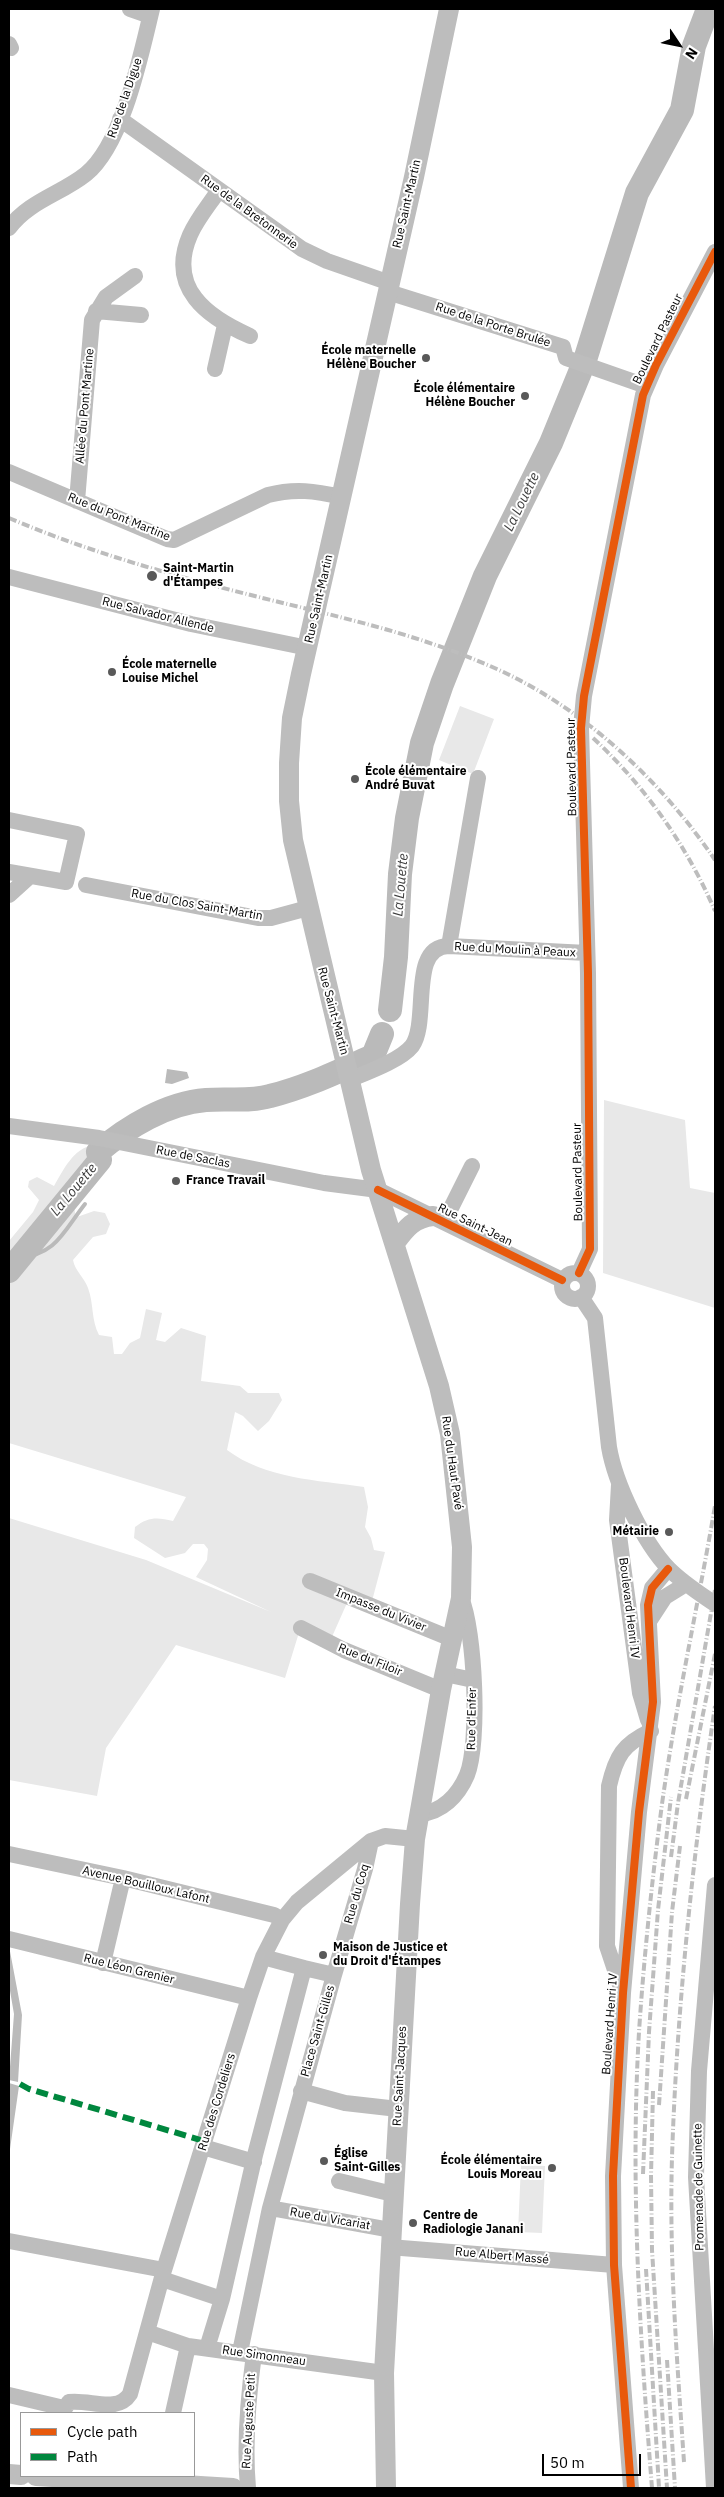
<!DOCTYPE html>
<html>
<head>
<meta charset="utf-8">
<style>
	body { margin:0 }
	#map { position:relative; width:724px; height:2497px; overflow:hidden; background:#fff; font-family:"IBM Plex Sans",sans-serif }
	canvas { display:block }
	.frame { position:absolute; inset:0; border:10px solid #000; pointer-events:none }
	.legend { position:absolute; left:20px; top:2412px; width:175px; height:65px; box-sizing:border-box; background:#fff; border:1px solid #999; margin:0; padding:6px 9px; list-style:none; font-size:15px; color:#000 }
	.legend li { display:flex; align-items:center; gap:10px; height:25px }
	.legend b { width:25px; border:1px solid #999 }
	.north { position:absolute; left:654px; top:20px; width:50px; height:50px; -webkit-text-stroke:4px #fff; paint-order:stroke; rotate:124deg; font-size:14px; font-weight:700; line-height:20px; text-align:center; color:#000 }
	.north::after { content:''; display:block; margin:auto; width:18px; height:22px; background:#000; clip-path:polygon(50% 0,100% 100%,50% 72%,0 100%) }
	.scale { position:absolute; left:542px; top:2454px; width:99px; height:22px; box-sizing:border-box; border:2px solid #000; border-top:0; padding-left:6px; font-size:15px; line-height:18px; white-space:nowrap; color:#000; -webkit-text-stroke:4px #fff; paint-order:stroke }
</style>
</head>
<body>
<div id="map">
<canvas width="724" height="2497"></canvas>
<div class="frame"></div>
<ul class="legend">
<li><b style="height:6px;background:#e8590c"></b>Cycle path</li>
<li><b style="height:6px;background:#00873e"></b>Path</li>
</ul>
<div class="north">N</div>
<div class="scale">50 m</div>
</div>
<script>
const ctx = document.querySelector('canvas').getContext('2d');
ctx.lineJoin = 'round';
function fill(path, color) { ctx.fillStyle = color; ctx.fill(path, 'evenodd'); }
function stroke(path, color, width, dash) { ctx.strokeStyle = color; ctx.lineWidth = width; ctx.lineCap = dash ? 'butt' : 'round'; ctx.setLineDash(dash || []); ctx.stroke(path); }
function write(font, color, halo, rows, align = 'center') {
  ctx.font = font + ' "IBM Plex Sans",sans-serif'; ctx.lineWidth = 4; ctx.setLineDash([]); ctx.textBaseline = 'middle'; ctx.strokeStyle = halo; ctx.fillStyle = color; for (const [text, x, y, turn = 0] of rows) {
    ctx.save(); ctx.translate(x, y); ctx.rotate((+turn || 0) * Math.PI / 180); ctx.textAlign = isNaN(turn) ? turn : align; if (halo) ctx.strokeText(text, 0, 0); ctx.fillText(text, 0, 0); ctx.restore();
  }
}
const green = new Path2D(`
	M460,706L494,719L473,774L439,760Z
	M604,1100L685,1120L690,1188L715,1193V1308L603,1273Z
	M93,1145L100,1151C91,1169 66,1197 77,1217L94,1211L105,1213L110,1224L106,1234L93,1237L73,1260C75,1271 84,1277 88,1288C94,1304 91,1320 99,1335L112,1337L114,1354H122L130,1343L140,1338L146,1309L162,1313L156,1340L165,1342L181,1328L206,1336L201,1381L240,1386L248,1393H279L282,1400L269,1421L258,1431L243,1416L235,1412L227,1450C266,1479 317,1480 364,1487L368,1507L365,1527L371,1538L374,1550L385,1552L372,1601L351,1594L331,1639L301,1626L285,1678L176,1645L106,1748L97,1796L9,1780V1518L146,1560L271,1612L196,1577L207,1560L208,1549L204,1544H193L185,1553L165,1558L134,1538L135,1527C148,1517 157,1517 173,1521L186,1497L9,1443V1241L33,1212L39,1200L28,1187L29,1181L37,1177L54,1186C64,1169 73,1149 93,1145Z
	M521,2165L545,2166L542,2233L518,2232Z`);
const water = new Path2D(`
	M167,1069L187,1072L189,1078L172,1084L165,1083Z
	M9,1946L22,2015L18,2082L9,2080L14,2014L9,1985Z
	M9,2083L19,2086L9,2156Z`);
const stream = new Path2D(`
	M19,1258C57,1254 63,1232 85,1204`);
const river = new Path2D(`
	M390,1010L396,957L400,874L407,818L422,743L442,684L485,576L551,443L585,360L637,193L682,110L694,46L708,9
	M9,1271L100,1160L98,1152C127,1127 167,1103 206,1100C227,1098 250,1102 270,1096C306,1087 339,1071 373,1056L382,1034`);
const minor = new Path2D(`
	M130,9L150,16
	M9,44L11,48
	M120,119L302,249L327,261L390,283
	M219,190C209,205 197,219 190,235C167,288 207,317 250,336
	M9,228C29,201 61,194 86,174C123,144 141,54 152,9
	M388,292L563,347L566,358L646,386
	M96,311L141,315
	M215,369L225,325
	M9,472L167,539L174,540L268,495C295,488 315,491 342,497
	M77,501L92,320L106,297L135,276
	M9,577L191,624L308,648
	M9,820L77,834L66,882L9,872
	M86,885L258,918H271L308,908
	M9,895L30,876
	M449,946L478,778
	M351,1079C368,1072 401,1060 412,1046C430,1021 408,946 449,946L587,953
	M9,1126L99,1138L324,1183L378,1190L562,1280
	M444,1222L472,1166
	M562 1286a13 13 0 1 1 26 0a13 13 0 1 1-26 0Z
	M579,1273L590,1249L588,973L581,728L584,696L643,395L656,365L715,252
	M581,1297L595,1318L609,1447C615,1483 643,1542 669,1569C683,1583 699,1593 715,1604
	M619,1485L617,1520L640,1693L648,1720
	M310,1581L452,1639
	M650,1620L665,1597L686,1584
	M301,1628L344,1650L441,1690
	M445,1674L473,1680
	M420,1814C442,1812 458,1796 467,1775C480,1743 475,1630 461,1598
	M9,1854L123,1878L274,1915L282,1920
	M9,1939L249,1998
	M263,1957L304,1968
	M103,1963L123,1878
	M334,1975L365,1869L371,1841
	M621,1988L607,1946L609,1786C616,1756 623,1744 651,1731
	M301,2091L345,2103L398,2109
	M203,2147L254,2162
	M339,2181L393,2194
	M270,2208L391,2230
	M9,2241L164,2270
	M389,2247L614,2265
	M162,2279L222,2299
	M147,2332L188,2346L384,2373
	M207,2348L222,2299L255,2155L304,1968L334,1975L270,2208L240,2352
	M9,2395L64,2408
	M62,2413L69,2402C90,2399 117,2414 130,2394L164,2270L249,1998L263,1957L282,1920L297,1902L371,1841L385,1836L415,1839
	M173,2413L188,2346
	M248,2488C244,2443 248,2398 254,2354
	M631,2488L614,2265L613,2176L623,1993L639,1812L653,1702L648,1605L652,1588L668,1569
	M714,2488L696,2177L699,2071L715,1885`);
const major = new Path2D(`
	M395,1243C406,1228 414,1218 433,1216
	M9,2474L21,2475
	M36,2476L233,2488
	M386,2488L384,2373L410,1904L415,1839L421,1805L441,1690L461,1598L462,1547L450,1434L439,1386L371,1170L293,840L289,801V763L292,718L301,674L414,177L449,9`);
const rail = new Path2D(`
	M9,518C98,556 193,581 287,604C361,622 428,638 499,670C586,710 662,782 715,860
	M593,738C645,786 687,846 715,911
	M686,1799L715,1654
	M671,1857L678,1803L715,1590
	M653,2091L651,2176L652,2250L667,2488
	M659,2105L672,1912L680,1846
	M643,2174L649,2032L658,1910L671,1797
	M646,2269L659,2488
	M667,2360L675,2488
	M684,2462C677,2360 669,2259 672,2157C677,2006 693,1855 715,1706
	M652,2488C640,2337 630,2184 639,2032C644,1956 652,1880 662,1804C676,1704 698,1605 715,1506`);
const quiet = new Path2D(`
	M20,2084L29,2089L204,2141`);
const cycleway = new Path2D(`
	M378,1190L562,1280
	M579,1273L590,1249L588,973L581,728L584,696L643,395L656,365L715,252
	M631,2488L614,2265L613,2176L623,1993L639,1812L653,1702L648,1605L652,1588L668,1569`);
const markers = [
	[426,358,5,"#595959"],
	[525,396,5,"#595959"],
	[152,576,6,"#595959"],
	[112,672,5,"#595959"],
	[355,779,5,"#595959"],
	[176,1181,5,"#595959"],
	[669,1532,5,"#595959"],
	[323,1955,5,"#595959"],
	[324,2161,5,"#595959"],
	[552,2168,5,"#595959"],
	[413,2223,5,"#595959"]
];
const streetNames = [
	["Rue de la Digue",125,98,-71],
	["Rue Saint-Martin",407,204,-77],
	["Rue de la Bretonnerie",249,212,36],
	["Rue de la Porte Brulée",493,325,18],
	["Boulevard Pasteur",658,339,-64],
	["Allée du Pont Martine",85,406,-85],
	["Rue du Pont Martine",119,517,22],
	["Rue Saint-Martin",319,599,-77],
	["Rue Salvador Allende",158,615,14],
	["Boulevard Pasteur",572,767,-91],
	["Rue du Clos Saint-Martin",197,905,10],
	["Rue du Moulin à Peaux",515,950,3],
	["Rue Saint-Martin",333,1011,75],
	["Rue de Saclas",193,1157,11],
	["Boulevard Pasteur",578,1172,-91],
	["Rue Saint-Jean",475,1225,26],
	["Rue du Haut Pavé",452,1463,82],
	["Boulevard Henri IV",629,1608,83],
	["Impasse du Vivier",381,1610,22],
	["Rue du Filoir",370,1660,22],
	["Rue d'Enfer",472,1719,-89],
	["Avenue Bouilloux Lafont",146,1885,13],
	["Rue du Coq",357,1894,-74],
	["Rue Léon Grenier",129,1969,14],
	["Boulevard Henri IV",610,2024,-86],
	["Place Saint-Gilles",318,2031,-74],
	["Rue Saint-Jacques",400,2076,-87],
	["Rue des Cordeliers",217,2102,-73],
	["Promenade de Guinette",699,2187,-91],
	["Rue du Vicariat",330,2219,10],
	["Rue Albert Massé",502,2256,5],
	["Rue Simonneau",264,2356,8],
	["Rue Auguste Petit",249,2421,-87]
];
const poiNames = [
	["École maternelle",416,351,"right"],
	["Hélène Boucher",416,365,"right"],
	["École élémentaire",515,389,"right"],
	["Hélène Boucher",515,403,"right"],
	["Saint-Martin",163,569],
	["d'Étampes",163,583],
	["École maternelle",122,665],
	["Louise Michel",122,679],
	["École élémentaire",365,772],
	["André Buvat",365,786],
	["France Travail",186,1181],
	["Métairie",659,1532,"right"],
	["Maison de Justice et",333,1948],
	["du Droit d'Étampes",333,1962],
	["Église",334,2154],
	["Saint-Gilles",334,2168],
	["École élémentaire",542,2161,"right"],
	["Louis Moreau",542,2175,"right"],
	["Centre de",423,2216],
	["Radiologie Janani",423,2230]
];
const waterNames = [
	["La Louette",522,502,-64],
	["La Louette",401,885,-85],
	["La Louette",74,1190,-50]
];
fill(green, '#e8e8e8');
fill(water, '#bababa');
stroke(stream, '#bababa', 4);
stroke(river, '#bababa', 24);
stroke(minor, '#bdbdbd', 16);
stroke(major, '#bdbdbd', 20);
stroke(rail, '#bdbdbd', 4, [8, 2.5, 1, 2.5]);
stroke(quiet, '#00873e', 6, [12, 6]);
stroke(cycleway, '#e8590c', 8);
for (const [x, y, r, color] of markers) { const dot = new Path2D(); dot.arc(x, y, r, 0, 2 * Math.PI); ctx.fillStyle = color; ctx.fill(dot); stroke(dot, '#fff', 2); }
write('12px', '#000', '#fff', streetNames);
write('bold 12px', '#000', '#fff', poiNames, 'left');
write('italic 14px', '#3d3d3d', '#fff', waterNames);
</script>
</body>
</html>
